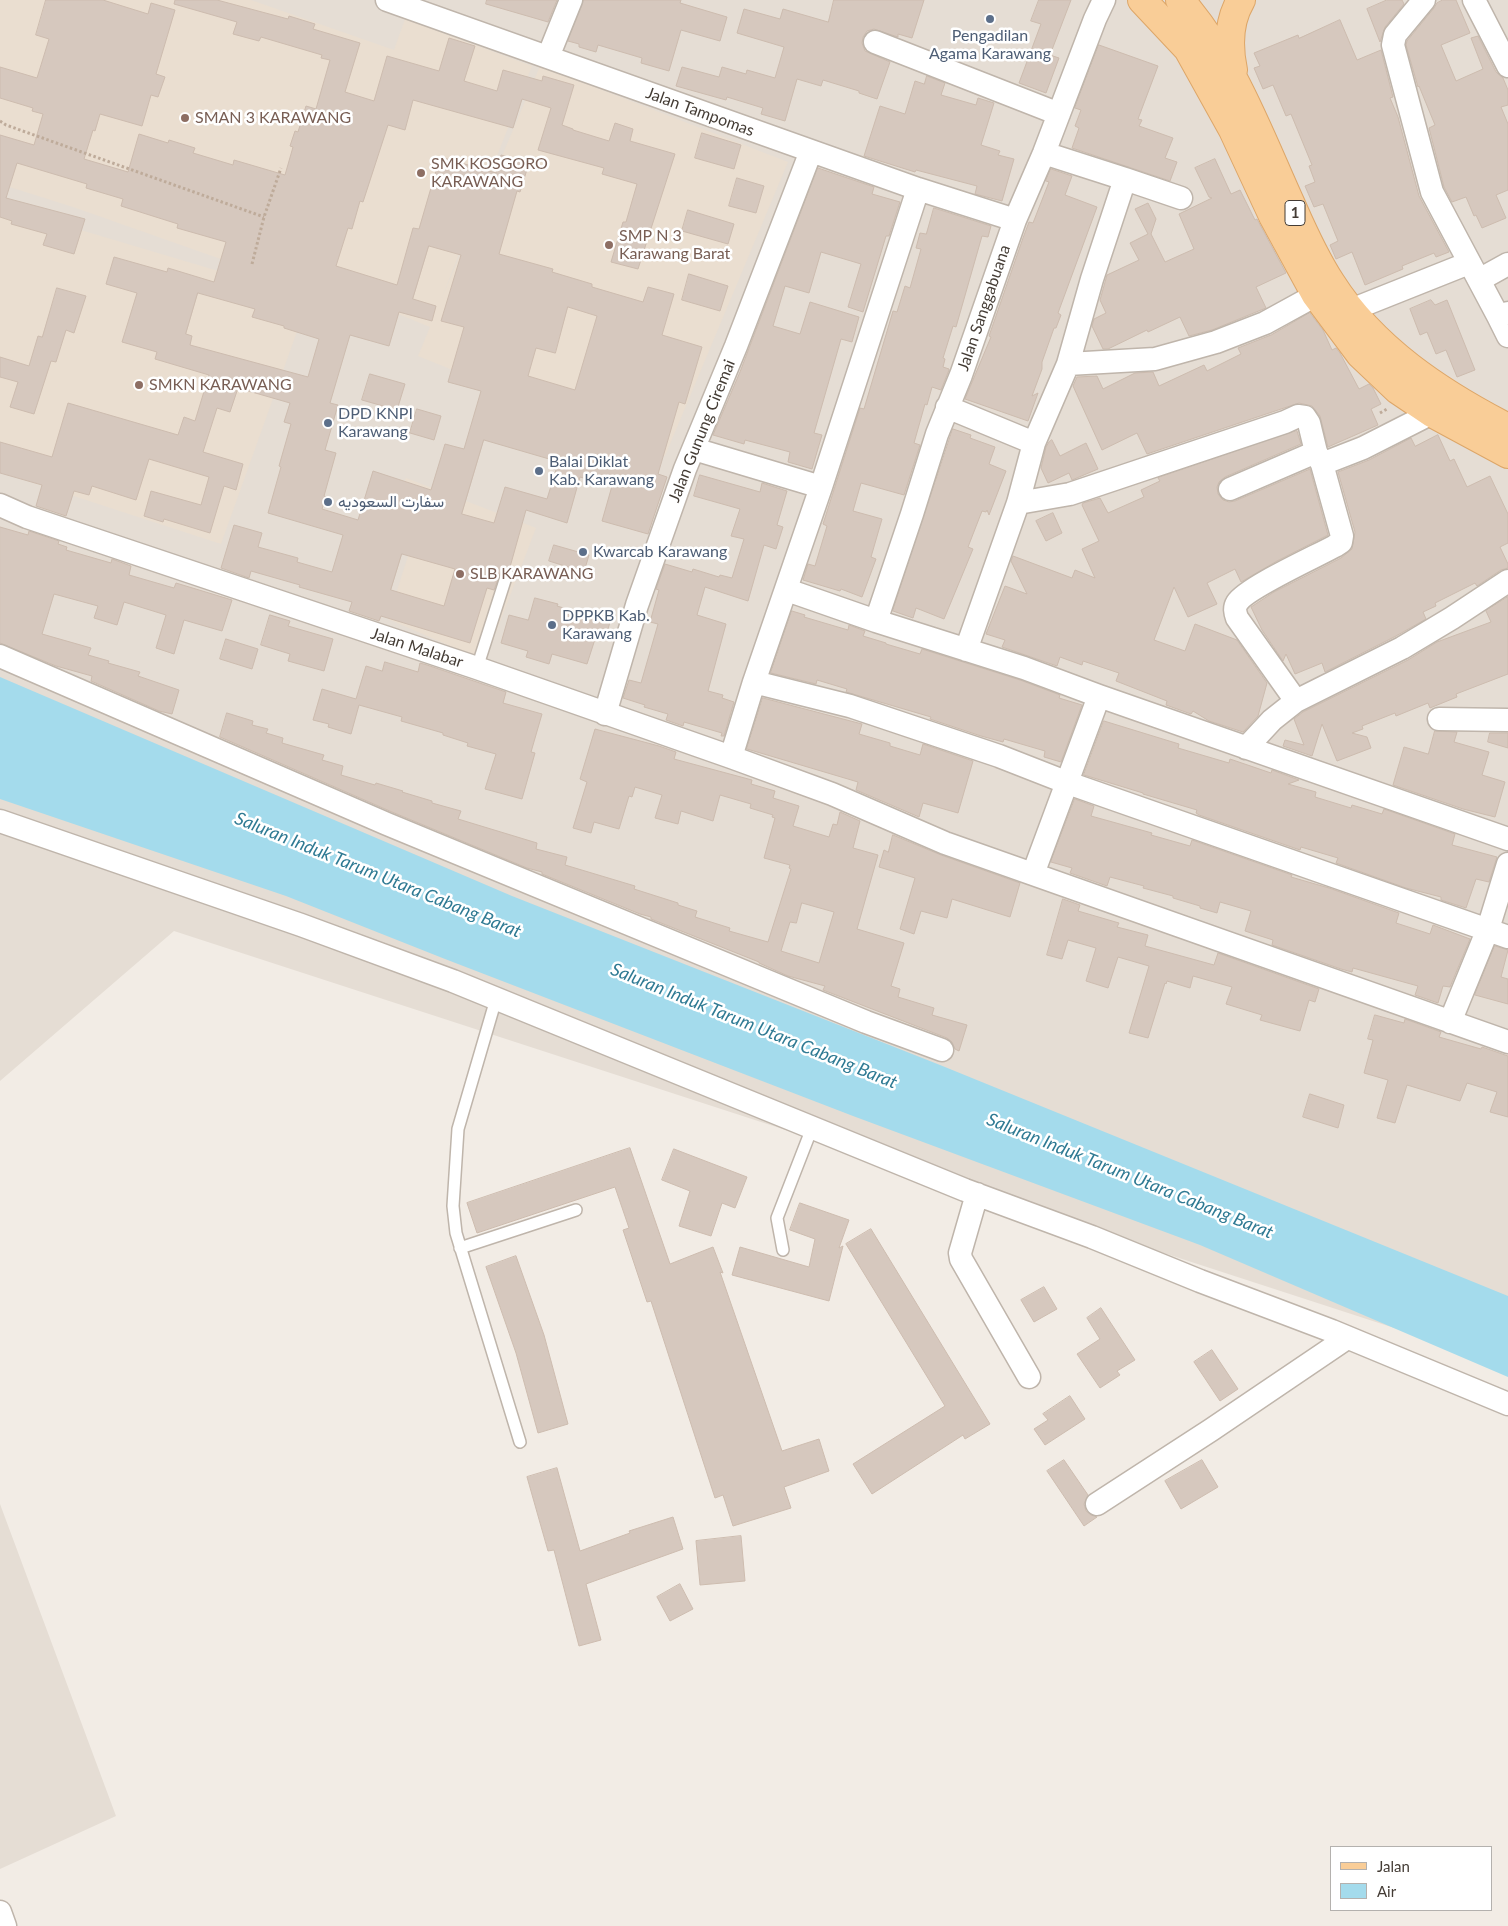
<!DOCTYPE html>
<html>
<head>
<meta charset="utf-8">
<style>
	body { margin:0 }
	#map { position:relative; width:1508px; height:1926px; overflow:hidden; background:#f2ece5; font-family:Lato,sans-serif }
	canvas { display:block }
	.legend { position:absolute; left:1330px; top:1846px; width:162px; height:65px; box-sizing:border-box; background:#fff; border:1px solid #b4b1ae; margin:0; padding:6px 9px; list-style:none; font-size:15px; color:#443c35 }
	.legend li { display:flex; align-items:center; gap:10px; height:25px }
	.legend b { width:25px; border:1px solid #b4b1ae }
</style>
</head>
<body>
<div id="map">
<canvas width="1508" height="1926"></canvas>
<ul class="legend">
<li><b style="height:6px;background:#f9cd97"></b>Jalan</li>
<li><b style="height:14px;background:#a4dbec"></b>Air</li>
</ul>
</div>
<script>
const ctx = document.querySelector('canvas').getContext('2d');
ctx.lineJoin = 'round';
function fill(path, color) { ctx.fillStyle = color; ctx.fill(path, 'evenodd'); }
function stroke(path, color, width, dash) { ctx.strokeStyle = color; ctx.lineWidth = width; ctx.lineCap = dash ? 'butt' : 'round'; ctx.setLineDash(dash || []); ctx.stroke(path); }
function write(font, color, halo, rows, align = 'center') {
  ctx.font = font + ' Lato,Vazirmatn,sans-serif'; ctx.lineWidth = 5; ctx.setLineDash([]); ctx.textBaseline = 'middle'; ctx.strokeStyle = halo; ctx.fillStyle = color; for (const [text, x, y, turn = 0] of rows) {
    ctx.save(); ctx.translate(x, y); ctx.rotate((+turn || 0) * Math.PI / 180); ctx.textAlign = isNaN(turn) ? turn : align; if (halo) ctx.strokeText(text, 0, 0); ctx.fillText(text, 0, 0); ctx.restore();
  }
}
const residential = new Path2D(`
	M0,0H1508V1365L174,931L0,1081Z
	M0,1504L116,1816L0,1869Z`);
const education = new Path2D(`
	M0,0H251L394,50L405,19L532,66L441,300L540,66L788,162L665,456L418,356L430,327L315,280L303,288L73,207L0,184Z
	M0,206L309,298L221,544L0,472Z
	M406,478L536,528L485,661L388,619L422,512L398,497Z`);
const water = new Path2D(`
	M0,677L512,896L940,1065L1508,1296V1377L1200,1245L853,1116L445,959L286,896L0,799Z`);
const building = new Path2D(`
	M46,0H103L148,14L151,3L175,10L156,74L165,77L158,97L151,95L142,126L100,114L95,131L93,130L84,159L128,172L139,134L168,143L169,140L195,148L193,153L233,165L234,160L285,175L293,147L290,146L295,131L298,132L306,106L316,109L330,60L321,58L322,55L261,37L259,41L233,34L237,22L174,4L175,0H217L288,19L289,16L315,24L313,29L360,43L345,92L374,101L387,56L439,71L449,38L475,46L464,81L497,91L503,70L542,81L543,76L574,85L562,125L573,129V130L609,141L615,123L633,129L630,141L675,154L638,269L611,262L623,222H626L637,184L602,174L604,168L538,150L551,108L522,99L513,128L413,100L405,130L388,125L363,202L360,201L352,229L348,228L336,266L397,285L413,228L419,229L440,157L496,173L501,155L529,163L520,192L517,191L499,254L553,269L552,272L592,284V287L643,302L648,287L674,294L662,335L702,347L685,404L679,402L658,474L667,477L648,534L602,521L612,486L580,477L567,523L526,510L510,567L502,569L494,590L487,588L470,643L381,616L379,621L349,611L352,602L299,587L300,585L251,571L249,578L221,568L234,525L262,533L258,547L298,558L297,562L332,572L343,535L268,513L281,467L279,466L291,424L284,422L290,403L238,388L230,412L217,408L203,452L243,464L236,490L224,486L210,533L164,519L163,522L144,516L151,491L201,505L209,477L149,459L136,500L92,486L89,495L74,491L66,516L36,506L42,485L0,473V442L52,457L68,403L178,435L184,417L195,421L209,375L155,359L157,352L122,342L137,293L106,284L114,257L167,272L168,268L214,282L226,242L177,228L178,224L121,206L123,199L86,188L87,184L17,163L6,198L85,219L74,254L43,245L47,234L11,224L12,221L0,217V135L34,145L43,114L32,111L33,108L0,98V67L37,78L49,39L36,35ZM429,246L461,255L441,321L464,327L448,382L481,391L464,449L445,444L431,490L373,471L358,520L322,509L326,497L324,496L336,453L325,450L338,405L330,403L350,335L389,346L399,312L432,321L436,306L413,299ZM198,293L255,309L252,317L284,326V328L319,339L308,377L190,345L192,336L186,334ZM568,307L597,316L575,390L528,376L536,348L555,353ZM484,440L556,461L553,469L556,470L547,499L505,487L494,523L462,514ZM402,554L455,569L444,606L391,590Z
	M487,0H557L548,22L486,4Z
	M584,0H681L680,3L727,17L720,41L681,30L669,71L641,63L642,58L598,45L596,52L579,47V44L568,41Z
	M834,0H924L912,38L898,34V37L874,29L867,31L863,37L862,43L865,51L890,62L877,99L859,93V91L823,80L821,86L797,79L785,121L761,114L763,108L727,97L726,100L676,86L682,67L719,77L722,67L746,74L747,70L775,78L784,47L737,33L744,9L780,19L783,9L828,22Z
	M1039,0H1071L1050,55L1059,58L1046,93L1019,83L1041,24L1031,21Z
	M1387,0H1402L1404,4L1385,27L1380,42L1367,9Z
	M1443,0H1456L1470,33L1441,45L1456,81L1483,69L1471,38L1478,36L1496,72L1503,78L1508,90V105L1501,107L1508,124V190L1496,195L1506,218L1482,228L1476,215L1474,216L1466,197L1452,202L1444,187L1429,128L1435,125L1419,86L1418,87L1406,45L1407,41L1434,8L1437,3Z
	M1340,20L1357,60L1381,50L1393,97L1390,98L1398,117L1419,196L1449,252L1436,257L1434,253L1402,266L1403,269L1365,285L1352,252L1336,259L1330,245L1338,241L1323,204L1314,207L1305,186L1315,182L1309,166L1312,165L1291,114L1286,116L1273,85L1263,89L1254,68L1260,66L1254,53L1298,35L1299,38Z
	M1099,45L1158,66L1138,119L1142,120L1139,126L1173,138L1165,158L1177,162L1170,181L1072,148L1079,128L1075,126L1081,110L1075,108Z
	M927,76L945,83L941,95L976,105L978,98L994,103L981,145L1000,151L998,155L1014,159L1002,201L975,194L977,186L916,170L915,172L864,156L880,106L905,114L915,81L924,84Z
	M702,133L741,145L734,169L695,158Z
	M1215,159L1231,194L1240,190L1255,220L1257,219L1286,273L1256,287L1266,308L1212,330L1189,336L1180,317L1148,332L1147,330L1108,349H1103L1092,326L1094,319L1106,313L1100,300L1107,275L1139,260L1130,243L1148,234L1135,209L1148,203L1156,219L1151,234L1165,262L1194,249L1179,214L1212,198L1209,197L1195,168Z
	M818,168L874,187L872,194L900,202L889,236H886L863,312L848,307L861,264L821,252L809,293L785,286L773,326L800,334L810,302L859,317L852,342L841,339L814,433L822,435L812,469L788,462L790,452L745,440L744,444L713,435L740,372Z
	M1051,169L1072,176L1065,195L1097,207L1058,313L1061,315L1056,328H1054L1042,362V369L1032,396L1038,393L1028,421L965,399L991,337L989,336L1023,238L1029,222L1033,223L1049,182L1046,181Z
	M737,178L764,186L756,213L729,206Z
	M934,208L991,226L988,237L982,236L956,327L953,326L943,358L945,359L943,367L949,369V370L941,390L932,387L927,405L925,404L914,443L920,445L904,495L861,483L853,511L882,519L871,557L876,559L862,597L841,589L840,591L803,580L808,564L815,566L827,526L823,524L860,408L864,409L893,311L897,312L905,286L910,288L921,249L916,248L920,233L926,234Z
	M688,210L734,224L728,244L682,231Z
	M689,274L728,286L720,311L682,300Z
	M57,288L86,296L74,333L66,330L56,362L51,361L34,414L10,407L18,382L0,377V357L29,366L38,336L42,337Z
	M1431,300L1435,305L1447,300L1475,370L1457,377L1446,350L1436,354L1427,332L1420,335L1410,309Z
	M1310,313L1323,330L1332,350L1336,348L1340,353L1359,389L1369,384L1373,388L1381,404L1371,409L1378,425L1328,447L1320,416L1312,406L1299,403L1147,454L1137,433L1102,450L1073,386L1077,377L1097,376L1103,389L1135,373L1153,372L1159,386L1204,365L1207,371L1241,354L1238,348L1271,335Z
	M370,374L405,384L397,410L362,400Z
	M417,409L441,416L434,440L410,433Z
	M953,429L971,435L970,438L995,447L989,464L1006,471L989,515L987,510L986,512L982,511L968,547L973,549L944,619L916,608L913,618L893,611Z
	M1297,431L1301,444L1225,477L1219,482L1217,487L1218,494L1223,500L1229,502L1235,501L1310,469L1328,535L1277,561L1241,582L1235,569L1207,583L1217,604L1188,617L1174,587L1154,640L1185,651L1195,624L1237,640L1267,683L1258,716L1243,732L1209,721L1193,711L1191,714L1166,705L1167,701L1116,681L1119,673L1083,661L1082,665L1060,657L1057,666L1002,647L1005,640L986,634L1005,586L1027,594L1011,561L1013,556L1072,578L1075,570L1095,578L1082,549L1099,541L1082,505L1083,503L1100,498L1108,513L1144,497L1141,490L1160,481L1158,478Z
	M1438,435L1450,461L1454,459L1467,487L1490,476L1508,514V543L1500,547L1508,564V568L1501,570L1477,586L1475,583L1435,603L1436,606L1423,612L1426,619L1396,636L1325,672L1322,663L1295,674L1286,654L1283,661L1262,630L1251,607L1274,592L1341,558L1352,549L1355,532L1338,472L1369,460L1411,438L1415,446Z
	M1052,440L1060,456L1086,443L1098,469L1072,480L1069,473L1048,483L1041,468L1046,447L1049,442Z
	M700,475L760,492L762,483L787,491L777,525L783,527L776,549L764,545L748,601L705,587L697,615L726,624L708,691L723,695L722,698L734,702L724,736H721L722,733L684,722L683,726L666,720L668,714L644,707L645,705L623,698L629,680L641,683L658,624L650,622L659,590L656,589L665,564L692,572L693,569L719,577L720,575L732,578L744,539L731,536L740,509L694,496Z
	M1053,513L1062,533L1046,541L1036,521Z
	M0,527L28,535L29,531L59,541L58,544L67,547L66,550L111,563L112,559L131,566L129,575L174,588L176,583L232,600L222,631L184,620L174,654L156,648L166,615L124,602L117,625L94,618L98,606L54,594L42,634L91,648L88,655L109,661L108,663L140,672L138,676L179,690L172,714L159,711L91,681L92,676L56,666L0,643Z
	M554,545L589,555L584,572L549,561Z
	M1508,597V674L1456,694L1457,697L1430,708L1428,703L1396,716L1395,713L1362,726L1363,729L1352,733L1367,737L1371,748L1337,761L1322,724L1312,756L1283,746L1285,740L1304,745L1294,719L1303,712L1408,660L1437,642L1491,622L1486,611Z
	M535,598L558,604L557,606L610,622L606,636L597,633L587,664L552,654L549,664L526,657L528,651L501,643L509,615L528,620Z
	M792,611L805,615L804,617L848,630L849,625L865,631L863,636L886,643V644L920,654L922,649L1020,680L1060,695L1059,698L1082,705L1061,762L1044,757L1045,751L1004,739L1003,742L981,736L930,719L931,717L846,692L847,689L817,680L816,684L771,673Z
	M270,615L290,621L288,626L333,639L324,671L288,661L290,654L261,645Z
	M226,639L258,649L252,669L220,659Z
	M385,662L418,672L420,663L427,665L506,692L503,703L542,714L531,752L535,753L522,799L485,789L496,754L467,746L468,743L443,735V733L401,721L402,717L359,705L351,734L328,727L329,724L313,720L322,689L356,699L366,666L382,671Z
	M763,698L862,724L859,734L890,743V746L920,755L923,744L973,761L958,813L923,803L919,817L856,790L858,782L747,749Z
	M227,713L253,721L252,725L268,729L266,733L283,738L282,743L324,755L322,760L343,766L341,775L375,785L376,783L403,791L402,792L432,801V803L461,811L458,819L537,843L536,849L567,857L565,865L635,886L634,889L678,903V905L697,911L695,917L730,928L729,931L768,942L791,869L789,868L790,865L764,858L775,818L772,817L773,815L750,808L751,804L720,795L713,821L681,811L678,824L655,818L662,795L635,787L632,797L629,796L619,829L594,822L591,833L573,828L587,782L580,779L595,729L659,746L676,752L674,759L752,780L751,784L775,791L773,798L799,806L793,826L829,837L833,824L837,825L840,812L860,821L853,848L878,855L857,929L904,943L891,986L900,989L898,997L934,1008L932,1015L967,1025L959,1051L955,1049L952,1042L947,1038L823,990L825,986L788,976L759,963V962L651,919V917L640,914L542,874V872L527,868L392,812L220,737ZM802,903L834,912L819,963L781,951L790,922L796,923Z
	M1104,721L1179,744L1178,748L1229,763L1230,759L1271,773L1272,770L1299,780L1288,784L1316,792L1315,797L1351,808L1352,805L1382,814L1384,809L1455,834L1452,845L1497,857L1489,882L1476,879L1466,908L1441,900V897L1406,888L1336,863L1338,858L1301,847L1300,850L1199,815L1196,813L1197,810L1143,794V793L1084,775Z
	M1435,731L1457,732L1454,742L1489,752L1482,775L1505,782L1495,817L1463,809L1393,785L1404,747L1428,754Z
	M1490,733H1508V748L1488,742Z
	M1075,799L1094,806L1091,816L1152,833L1151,835L1190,846L1192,840L1292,875L1291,877L1329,888L1399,913L1396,923L1430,934L1433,925L1470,939L1450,987L1443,986L1438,1003L1415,995L1418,986L1353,968L1352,972L1341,969L1272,945L1273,940L1245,931L1251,911L1220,902L1217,913L1200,908V906L1173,898V896L1143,888L1144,886L1110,877L1107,886L1070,873L1072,868L1051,862Z
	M893,835L941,855L1020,883L1010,917L952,899L947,918L921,911L914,934L900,929L915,878L879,867L884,850L888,852Z
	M1063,899L1080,905L1078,911L1119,923L1117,927L1148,935L1145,946L1214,965L1218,953L1319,989L1315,1002L1309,1000L1300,1031L1260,1020L1262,1015L1226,1004L1232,987L1193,976L1190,988L1167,981L1166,984L1165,983L1148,1038L1129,1033L1149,966L1118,957L1108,988L1086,981L1096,948L1068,940L1062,959L1047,955Z
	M1495,946L1508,950L1501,977L1508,979V1004L1475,995Z
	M1375,1015L1404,1023L1405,1019L1441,1032L1439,1037L1481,1049L1482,1047L1508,1056V1117L1490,1112L1497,1092L1467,1083L1460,1101L1407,1085L1395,1123L1377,1118L1388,1080L1364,1073L1373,1040L1368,1039Z
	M1310,1094L1344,1105L1338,1128L1303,1117Z
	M630,1148L670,1264L713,1247L723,1273L720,1272L782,1451L819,1439L829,1471L784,1487L791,1508L733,1526L723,1495L715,1498L651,1301L647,1302L623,1230L629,1228L615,1187L477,1233L467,1203Z
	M674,1149L747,1177L735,1208L722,1203L711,1236L679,1226L690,1191L662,1180Z
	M800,1203L849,1220L839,1248L843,1246L829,1301L732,1275L740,1247L809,1267L815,1239L790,1230Z
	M871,1229L990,1424L965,1439L963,1435L872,1494L853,1464L945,1406L846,1244Z
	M516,1256L544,1335L568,1424L538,1433L516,1353L486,1267Z
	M1044,1287L1057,1309L1034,1322L1021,1300Z
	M1101,1308L1135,1360L1117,1371L1120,1375L1100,1388L1077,1354L1100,1339L1087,1318Z
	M1212,1350L1238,1389L1220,1401L1194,1362Z
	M1070,1396L1085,1419L1045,1445L1034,1429L1048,1420L1043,1414Z
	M1064,1460L1088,1495L1084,1504L1086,1511L1091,1515L1097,1517L1084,1526L1047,1471Z
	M1202,1460L1218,1487L1181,1509L1165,1481Z
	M557,1468L580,1551L630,1533L629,1531L673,1517L683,1549L586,1584L601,1640L579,1646L554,1550L548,1551L527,1477Z
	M741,1536L745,1581L700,1585L696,1541Z
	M680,1584L693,1609L670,1621L657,1597Z`);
const path = new Path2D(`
	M0,121L6,125L264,217
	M252,264L264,217L281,168
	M1380,413L1387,409`);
const lane = new Path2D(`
	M477,668L507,574
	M496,999L458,1129L453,1206L456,1233L520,1442
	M460,1248L576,1210
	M783,1250L777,1218L812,1128`);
const street = new Path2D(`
	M387,0L918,189L1015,220
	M1424,0L1395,35L1393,45L1432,192L1498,316L1508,313
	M1474,0L1508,66
	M875,42L1059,114
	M548,57L571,0
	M1125,179L1181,198
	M1479,280L1508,264
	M1351,310L1469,263
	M1498,316L1508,336
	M1068,364L1155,359L1216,342L1265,323L1316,295
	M947,407L1034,443
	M694,449L821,487
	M1322,464L1363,448L1432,413
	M1230,489L1316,452
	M1018,503L1070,494L1285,422L1298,416L1305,417L1309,423L1316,452L1322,464L1342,536L1341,542L1335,546C1317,556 1246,588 1237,603C1234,608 1235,612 1237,618L1296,701
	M0,505L27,517L477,668L731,757L832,794L945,843L1508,1042
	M787,590L876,621L1024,668L1099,696L1508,839
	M876,621L912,514L937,434L961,375L1015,220L1044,153L1095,19L1104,0
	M966,650L1018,503L1034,443L1068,364L1092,279L1125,179L1044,153
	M0,656L387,824L866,1022L942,1050
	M754,682L850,706L999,756L1068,783L1508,937
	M605,714L637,605L685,469L736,346L811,151
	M1439,719L1508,720
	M1246,748L1272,720L1296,701L1402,648L1452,618L1508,581
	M731,757L754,682L821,487L918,189
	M0,821L301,925L453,981L965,1190L1092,1237L1200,1281L1332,1331L1508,1404
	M1033,874L1099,696
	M1450,1022L1488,929L1508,864
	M977,1194L960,1253L961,1259L1029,1377
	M1097,1504L1211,1430L1347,1338
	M0,1912L5,1926`);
const primary = new Path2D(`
	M1142,0L1188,49L1233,130L1273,216L1316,295L1360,354L1398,390L1432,413L1508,454
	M1180,0C1233,60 1260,137 1293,209C1304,234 1316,260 1331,283C1373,349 1440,393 1508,428
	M1233,70C1228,46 1228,22 1241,0`);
const markers = [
	[990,19,5,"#5c6f8a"],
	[185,118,5,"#8d6e63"],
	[421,173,5,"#8d6e63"],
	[609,245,5,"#8d6e63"],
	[139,385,5,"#8d6e63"],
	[328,423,5,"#5c6f8a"],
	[539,471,5,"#5c6f8a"],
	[328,502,5,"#5c6f8a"],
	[583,552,5,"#5c6f8a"],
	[460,574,5,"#8d6e63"],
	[552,625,5,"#5c6f8a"]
];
const shields = [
	[1295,213,20]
];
const shieldNames = [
	["1",1295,213]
];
const serviceNames = [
	["Pengadilan",990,36,"center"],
	["Agama Karawang",990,54,"center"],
	["DPD KNPI",338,414],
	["Karawang",338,432],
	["Balai Diklat",549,462],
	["Kab. Karawang",549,480],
	["سفارت السعوديه",338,502],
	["Kwarcab Karawang",593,552],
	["DPPKB Kab.",562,616],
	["Karawang",562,634]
];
const streetNames = [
	["Jalan Tampomas",700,112,20],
	["Jalan Sanggabuana",984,308,-71],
	["Jalan Gunung Ciremai",702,431,-68],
	["Jalan Malabar",417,648,18]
];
const educationNames = [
	["SMAN 3 KARAWANG",195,118],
	["SMK KOSGORO",431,164],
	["KARAWANG",431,182],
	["SMP N 3",619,236],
	["Karawang Barat",619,254],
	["SMKN KARAWANG",149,385],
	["SLB KARAWANG",470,574]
];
const waterNames = [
	["Saluran Induk Tarum Utara Cabang Barat",378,875,22],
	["Saluran Induk Tarum Utara Cabang Barat",754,1026,22],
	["Saluran Induk Tarum Utara Cabang Barat",1130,1176,22]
];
fill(residential, '#e5ddd4');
fill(education, '#eaded0');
fill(water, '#a4dbec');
fill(building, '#d6c8be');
stroke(building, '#cdbcaf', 1);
stroke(lane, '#bfb5ab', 14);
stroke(street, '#bfb5ab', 25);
stroke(primary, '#dda668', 30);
stroke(path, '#beab9a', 3, [2.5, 2.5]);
stroke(lane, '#fff', 11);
stroke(street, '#fff', 22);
stroke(primary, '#f9cd97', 28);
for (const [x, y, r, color] of markers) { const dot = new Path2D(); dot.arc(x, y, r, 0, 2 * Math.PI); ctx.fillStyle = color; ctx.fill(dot); stroke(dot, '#fff', 2); }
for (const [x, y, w] of shields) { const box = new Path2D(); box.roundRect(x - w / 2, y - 12.5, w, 25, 4); ctx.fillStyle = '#fff'; ctx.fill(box); stroke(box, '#443c35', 1); }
write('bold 15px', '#443c35', null, shieldNames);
write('16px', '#4e5e75', '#fff', serviceNames, 'left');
write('16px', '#443c35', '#fff', streetNames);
write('16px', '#785e54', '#fff', educationNames, 'left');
write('italic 18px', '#2f7a93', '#fff', waterNames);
</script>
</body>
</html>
